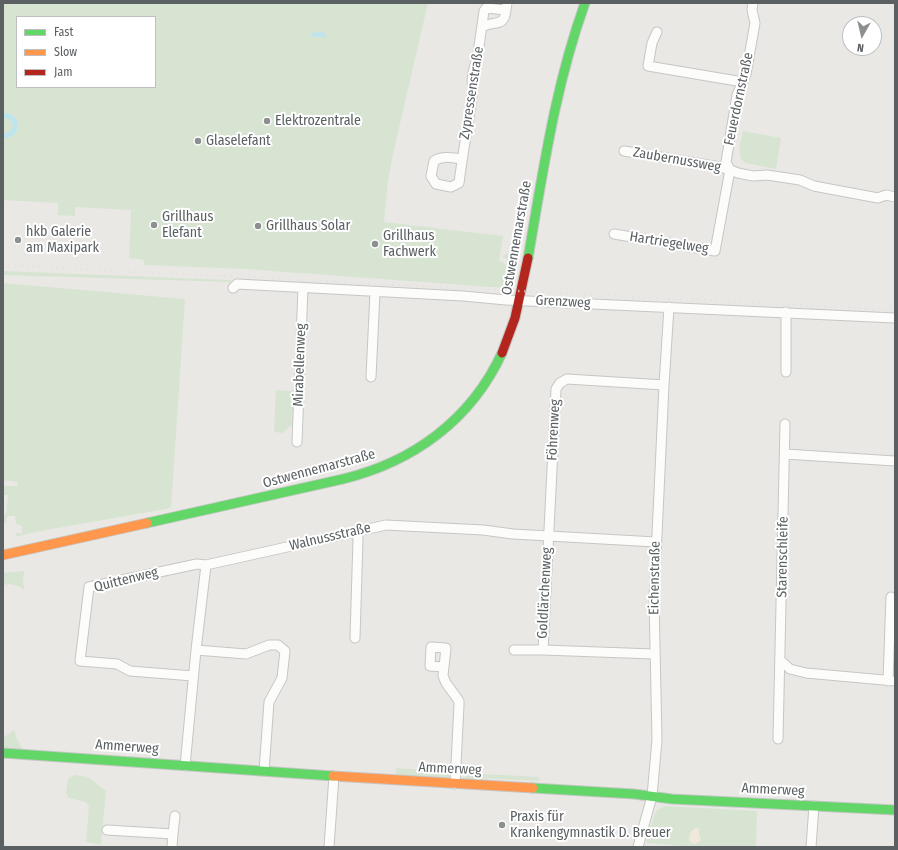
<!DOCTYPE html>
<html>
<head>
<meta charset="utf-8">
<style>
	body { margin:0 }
	#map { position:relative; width:898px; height:850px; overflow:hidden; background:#eae8e5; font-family:"Fira Sans Condensed",sans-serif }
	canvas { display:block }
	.frame { position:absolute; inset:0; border:4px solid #5b6062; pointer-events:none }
	.legend { position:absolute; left:16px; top:16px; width:140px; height:72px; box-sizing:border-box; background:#fff; border:1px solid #bdbfc0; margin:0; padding:5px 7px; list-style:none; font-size:12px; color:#5b6062 }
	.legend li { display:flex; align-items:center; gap:8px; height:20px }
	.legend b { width:20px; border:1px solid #bdbfc0 }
	.north { position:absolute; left:842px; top:16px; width:40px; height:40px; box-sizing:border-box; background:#fff; border:1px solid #bdbfc0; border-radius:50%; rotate:188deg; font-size:11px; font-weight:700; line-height:16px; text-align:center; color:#5b6062 }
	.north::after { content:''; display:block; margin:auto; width:14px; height:18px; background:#8d9090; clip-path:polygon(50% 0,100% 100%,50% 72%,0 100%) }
</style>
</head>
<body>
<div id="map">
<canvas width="898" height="850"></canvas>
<div class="frame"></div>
<ul class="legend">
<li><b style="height:5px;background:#63d668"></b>Fast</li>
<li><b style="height:5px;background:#ff974d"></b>Slow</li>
<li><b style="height:5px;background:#b3261e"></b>Jam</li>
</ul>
<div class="north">N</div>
</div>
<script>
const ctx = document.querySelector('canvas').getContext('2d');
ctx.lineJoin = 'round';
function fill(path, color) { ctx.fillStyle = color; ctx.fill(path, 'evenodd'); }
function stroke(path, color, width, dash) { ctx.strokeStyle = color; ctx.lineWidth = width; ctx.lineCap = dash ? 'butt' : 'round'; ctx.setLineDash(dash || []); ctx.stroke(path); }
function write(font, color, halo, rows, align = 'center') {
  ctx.font = font + ' "Fira Sans Condensed",sans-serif'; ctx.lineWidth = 4; ctx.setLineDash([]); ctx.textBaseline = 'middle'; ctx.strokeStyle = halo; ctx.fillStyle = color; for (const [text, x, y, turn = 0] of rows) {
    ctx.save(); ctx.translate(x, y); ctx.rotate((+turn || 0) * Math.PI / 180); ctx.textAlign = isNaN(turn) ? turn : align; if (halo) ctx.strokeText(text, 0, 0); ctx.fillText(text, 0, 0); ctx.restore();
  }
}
const green = new Path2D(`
	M3,3H428L393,154L388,181L384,222L503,236L499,261C513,266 514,275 509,287L505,288L245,269L144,265V260L129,258L131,210L75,207V216L58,215V203L3,200ZM17,17H155V87H17Z
	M743,131L781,138L776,169L746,163C735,157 741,142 743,131Z
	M516,248C518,252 516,261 513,264L502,256Z
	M3,271L231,280V282L3,275Z
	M3,283L185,299L171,508L35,532L15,537L16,533H22V526L16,524L15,516H7L6,523H3V515L6,514L8,495H3V486H17L18,482L3,480Z
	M276,390L294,391L292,425L282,433L274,432Z
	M24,571L23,583L25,591C20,585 11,583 3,585V573Z
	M14,730L17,739L24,752L3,753V738Z
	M396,768L452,772L450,779H396Z
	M465,773L540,777L539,781L479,778L478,780L466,778L464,774Z
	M75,775L88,777L106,791L101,845L86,842L89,806L86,802L69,798L66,793L68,779Z
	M665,806L757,811L756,847H692L648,843L646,842L656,811Z`);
const sand = new Path2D(`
	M696,828L699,829V834L701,840L696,844L691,843C687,837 690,831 696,828Z`);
const water = new Path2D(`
	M323,32L326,37V39L323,37H312L311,33Z
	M3,113C22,112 23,139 3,138V134L10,132C14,128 14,123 9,119L3,118Z`);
const street = new Path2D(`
	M753,3L752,10L755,23L746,74L737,95L726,162L730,170L738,173L753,176L767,175L800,180L814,186L878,198L886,195L895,197
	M482,27C495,20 504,28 506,10
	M657,32L652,43L648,66L743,82
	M462,159C452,158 443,155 434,161L431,176L436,184L451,187L459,183C463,151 469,120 473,89C471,80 473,68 477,60L484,11L486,8L506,10L507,3
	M614,234L715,251L730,170L720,167L624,151
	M233,288L237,284L463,296L506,300L895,318
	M786,372V312
	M371,377L375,292
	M297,442L303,288
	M785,454L895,461
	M355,638L358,539L357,531
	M196,650L246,654L269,645H278L285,651L282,678L269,702L264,771
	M514,650H543
	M654,654L543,650L556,389L560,383L567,379L664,385
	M780,660L790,669L806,673L895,681
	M444,667L430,666L431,647L446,648L443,676L446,683L459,701V705L455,784
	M193,676L130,671L117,664L80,661L89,587L197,564L206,565
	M888,681L891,597
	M778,739L785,424
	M185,766L196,650L206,565L386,525L483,530L513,534L656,542
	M107,830L173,834L172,847
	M173,834L175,816
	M329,847L334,776
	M638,847L652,796L657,740L654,599L664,385L669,307
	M811,847L814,806`);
const fast = new Path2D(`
	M528,258C543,172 555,86 585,3
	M147,523L343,479C413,462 471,420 502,353
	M3,753L333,776
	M533,788L634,794L672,799L895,810`);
const slow = new Path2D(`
	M3,555L147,523
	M333,776L533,788`);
const jam = new Path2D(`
	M502,353L515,318L528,258`);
const rail = new Path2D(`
	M3,265L895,310`);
const markers = [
	[267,121,4,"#8d9090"],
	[198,141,4,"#8d9090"],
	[154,225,4,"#8d9090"],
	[258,226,4,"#8d9090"],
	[18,240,4,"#8d9090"],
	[375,244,4,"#8d9090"],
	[502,825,4,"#8d9090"]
];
const streetNames = [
	["Zypressenstraße",472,93,-81],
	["Feuerdornstraße",739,99,-78],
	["Zaubernussweg",677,160,10],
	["Ostwennemarstraße",517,238,-80],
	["Hartriegelweg",669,243,9],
	["Grenzweg",563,302,3],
	["Mirabellenweg",300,365,-88],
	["Föhrenweg",554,430,-87],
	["Ostwennemarstraße",319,469,-15],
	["Walnussstraße",330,537,-13],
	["Starenschleife",783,557,-89],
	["Eichenstraße",655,578,-89],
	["Quittenweg",126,580,-14],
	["Goldlärchenweg",545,593,-87],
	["Ammerweg",127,747,4],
	["Ammerweg",450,769,3],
	["Ammerweg",773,790,3]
];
const poiNames = [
	["Elektrozentrale",275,121],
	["Glaselefant",206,141],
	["Grillhaus",162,217],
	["Elefant",162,233],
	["Grillhaus Solar",266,226],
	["hkb Galerie",26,232],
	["am Maxipark",26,248],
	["Grillhaus",383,236],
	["Fachwerk",383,252],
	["Praxis für",510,817],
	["Krankengymnastik D. Breuer",510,833]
];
fill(green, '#d7e4d2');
fill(sand, '#f1e8dc');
fill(water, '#bee4f0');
stroke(street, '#c6c6c6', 11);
stroke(fast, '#c5c6c6', 11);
stroke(slow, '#c5c6c6', 11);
stroke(jam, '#c5c6c6', 11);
stroke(street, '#fcfcfb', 9);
stroke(fast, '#63d668', 9);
stroke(slow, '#ff974d', 9);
stroke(jam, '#b3261e', 9);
stroke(rail, '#e2e1e1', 2.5, [1, 5]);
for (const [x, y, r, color] of markers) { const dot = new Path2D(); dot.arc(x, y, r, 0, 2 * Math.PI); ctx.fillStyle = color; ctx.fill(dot); stroke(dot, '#fff', 1.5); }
write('14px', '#5b6062', '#fff', streetNames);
write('14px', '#5b6062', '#fff', poiNames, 'left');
</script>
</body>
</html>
